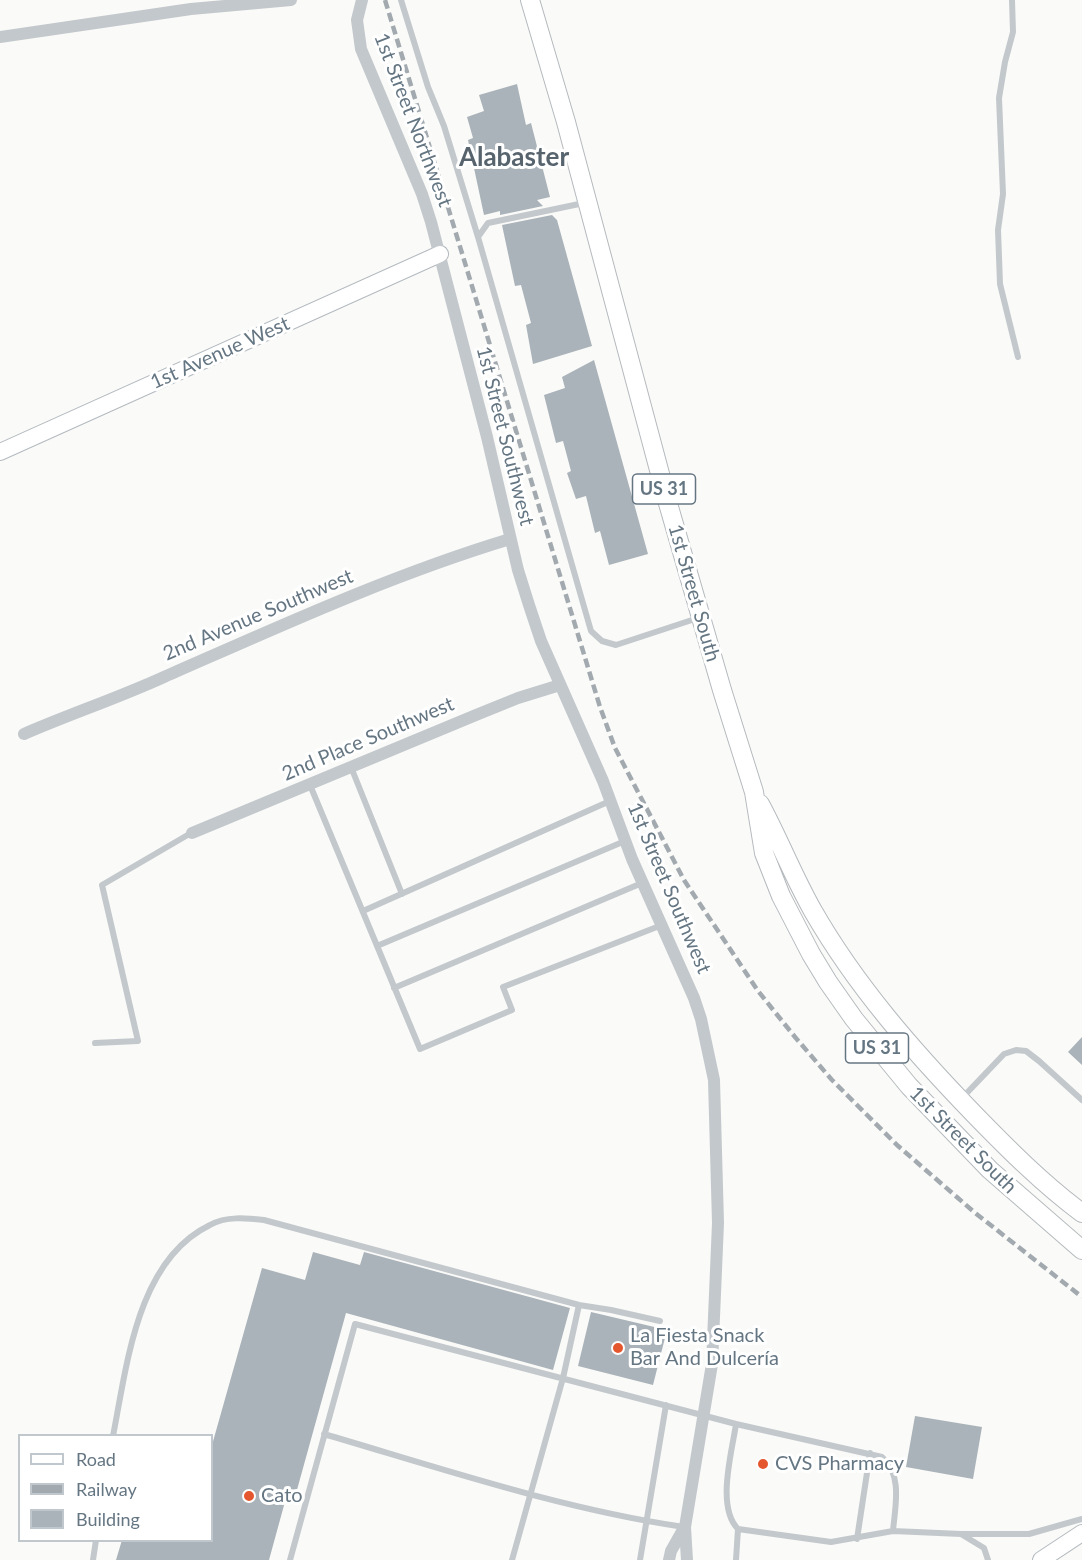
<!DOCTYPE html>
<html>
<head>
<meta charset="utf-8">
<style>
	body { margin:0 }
	#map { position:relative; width:1082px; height:1560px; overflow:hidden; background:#fafaf8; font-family:Lato,sans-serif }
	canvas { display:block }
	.legend { position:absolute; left:18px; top:1434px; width:195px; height:108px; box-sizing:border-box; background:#fff; border:2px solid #c1c8cd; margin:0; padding:8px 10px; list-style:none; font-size:18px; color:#657683 }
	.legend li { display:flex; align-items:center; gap:12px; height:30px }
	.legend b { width:30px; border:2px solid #c1c8cd }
</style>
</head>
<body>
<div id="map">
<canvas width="1082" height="1560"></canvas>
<ul class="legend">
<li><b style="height:8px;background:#fff"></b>Road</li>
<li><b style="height:8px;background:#a2aab0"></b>Railway</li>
<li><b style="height:16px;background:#aab3b9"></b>Building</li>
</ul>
</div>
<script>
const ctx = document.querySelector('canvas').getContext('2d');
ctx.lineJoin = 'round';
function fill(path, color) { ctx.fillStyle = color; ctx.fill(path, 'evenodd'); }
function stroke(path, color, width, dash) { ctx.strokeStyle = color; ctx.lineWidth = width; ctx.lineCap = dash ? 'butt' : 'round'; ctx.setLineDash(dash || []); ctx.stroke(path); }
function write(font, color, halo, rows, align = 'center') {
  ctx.font = font + ' Lato,sans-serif'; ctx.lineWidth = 6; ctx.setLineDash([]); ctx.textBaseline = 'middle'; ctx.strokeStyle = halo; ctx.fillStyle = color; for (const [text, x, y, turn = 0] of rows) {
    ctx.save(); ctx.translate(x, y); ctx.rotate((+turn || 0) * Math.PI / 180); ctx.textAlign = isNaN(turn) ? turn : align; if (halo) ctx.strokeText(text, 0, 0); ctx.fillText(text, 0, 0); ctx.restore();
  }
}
const building = new Path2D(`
	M517,84L526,125L531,123L550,197L537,200L543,206L500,215V211L484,215L468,140L473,138L467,117L484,111L479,95Z
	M552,215L557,220L592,346L533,364L526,325L531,323L521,285L515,286L502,225Z
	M594,360L648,554L609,565L600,531L595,533L586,496L576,499L567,473L571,471L563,441L556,443L544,395L565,388L562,377Z
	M1082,1037V1065L1068,1052Z
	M313,1252L360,1265L364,1252L570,1308L553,1370L346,1313L295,1497L286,1498L269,1560H116L122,1540H212V1445L262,1268L305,1280Z
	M591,1312L667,1330L653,1385L578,1366Z
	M915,1416L982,1427L973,1479L906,1467Z`);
const lane = new Path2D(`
	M401,0L428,87L444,126L478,237
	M1012,0L1013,32L1005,62L999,98L1003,194L998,230L1000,284L1018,357
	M584,203L488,223L478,237L591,631L602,641L616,645L698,618
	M351,767L402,894
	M310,785L420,1049L512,1010L503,987L662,925
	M363,911L610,801
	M377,946L625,841
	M394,988L642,883
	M95,1043L138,1041L102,885L191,833
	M963,1097L1004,1054L1016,1050L1026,1051L1039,1061L1082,1100
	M579,1305L611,1310L660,1321
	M736,1424C732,1452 716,1507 738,1529L831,1542L893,1531L961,1534
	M324,1434C443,1469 562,1509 684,1527
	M113,1436C127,1365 137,1260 210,1225C226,1216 246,1218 264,1220L579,1305L563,1378L512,1560
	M857,1539L870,1453
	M93,1560L96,1540
	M290,1560L355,1324L736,1424L882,1457C903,1475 895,1507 893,1531
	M640,1560L666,1405
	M736,1560L738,1529
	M988,1560L984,1548L961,1534H1029L1082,1519`);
const street = new Path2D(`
	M362,0L357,20L361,49L422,194L431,222L487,437L518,570L529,605L541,641L603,781L632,859L694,998L701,1019L714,1080L718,1223L712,1364L685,1527L687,1560
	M0,37L191,9L291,0
	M24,734C70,714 118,698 164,677C278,627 391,575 510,539
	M192,833L476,715L518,698L560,685
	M669,1560L671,1551L684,1528`);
const secondary = new Path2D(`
	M0,452L440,254
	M1041,1560L1082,1533`);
const primary = new Path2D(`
	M530,0L566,122L667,500L722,690L754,792L764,853L781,896L811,954L828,982L854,1019L909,1086L990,1170L1082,1250
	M760,804C779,839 793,876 813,911C856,986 914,1052 974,1114C1008,1149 1043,1184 1082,1213`);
const rail = new Path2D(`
	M385,0L600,707L615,748L684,880L758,991L795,1037L832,1080L897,1145L974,1212L1082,1297`);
const markers = [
	[618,1348,6,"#e4572e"],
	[763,1464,6,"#e4572e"],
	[249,1496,6,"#e4572e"]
];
const shields = [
	[664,489,63],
	[877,1048,63]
];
const shieldNames = [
	["US 31",664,489],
	["US 31",877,1048]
];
const streetNames = [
	["1st Street Northwest",413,120,69],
	["1st Avenue West",220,353,-24],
	["1st Street Southwest",505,436,76],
	["1st Street South",694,593,74],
	["2nd Avenue Southwest",258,615,-23],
	["2nd Place Southwest",368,739,-23],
	["1st Street Southwest",669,888,67],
	["1st Street South",963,1140,45]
];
const poiNames = [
	["La Fiesta Snack",630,1336],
	["Bar And Dulcería",630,1359],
	["CVS Pharmacy",775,1464],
	["Cato",261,1496]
];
const districtNames = [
	["Alabaster",514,158]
];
fill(building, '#aab3b9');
stroke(secondary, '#b3babf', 18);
stroke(primary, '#b5babe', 20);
stroke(lane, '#c3c8cc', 6);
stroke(street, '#c3c8cc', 12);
stroke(secondary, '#fff', 16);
stroke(primary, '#fff', 18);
stroke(rail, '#a2aab0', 4.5, [9, 4.5]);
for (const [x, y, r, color] of markers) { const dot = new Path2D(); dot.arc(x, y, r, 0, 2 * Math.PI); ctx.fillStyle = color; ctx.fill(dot); stroke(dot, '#fff', 2); }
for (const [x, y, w] of shields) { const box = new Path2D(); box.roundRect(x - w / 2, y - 15, w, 30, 4.5); ctx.fillStyle = '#fff'; ctx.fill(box); stroke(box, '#657683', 1.5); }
write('bold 18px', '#657683', null, shieldNames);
write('20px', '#657683', '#fff', streetNames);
write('20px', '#657683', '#fff', poiNames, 'left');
write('bold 26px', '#57646e', '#fff', districtNames);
</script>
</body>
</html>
